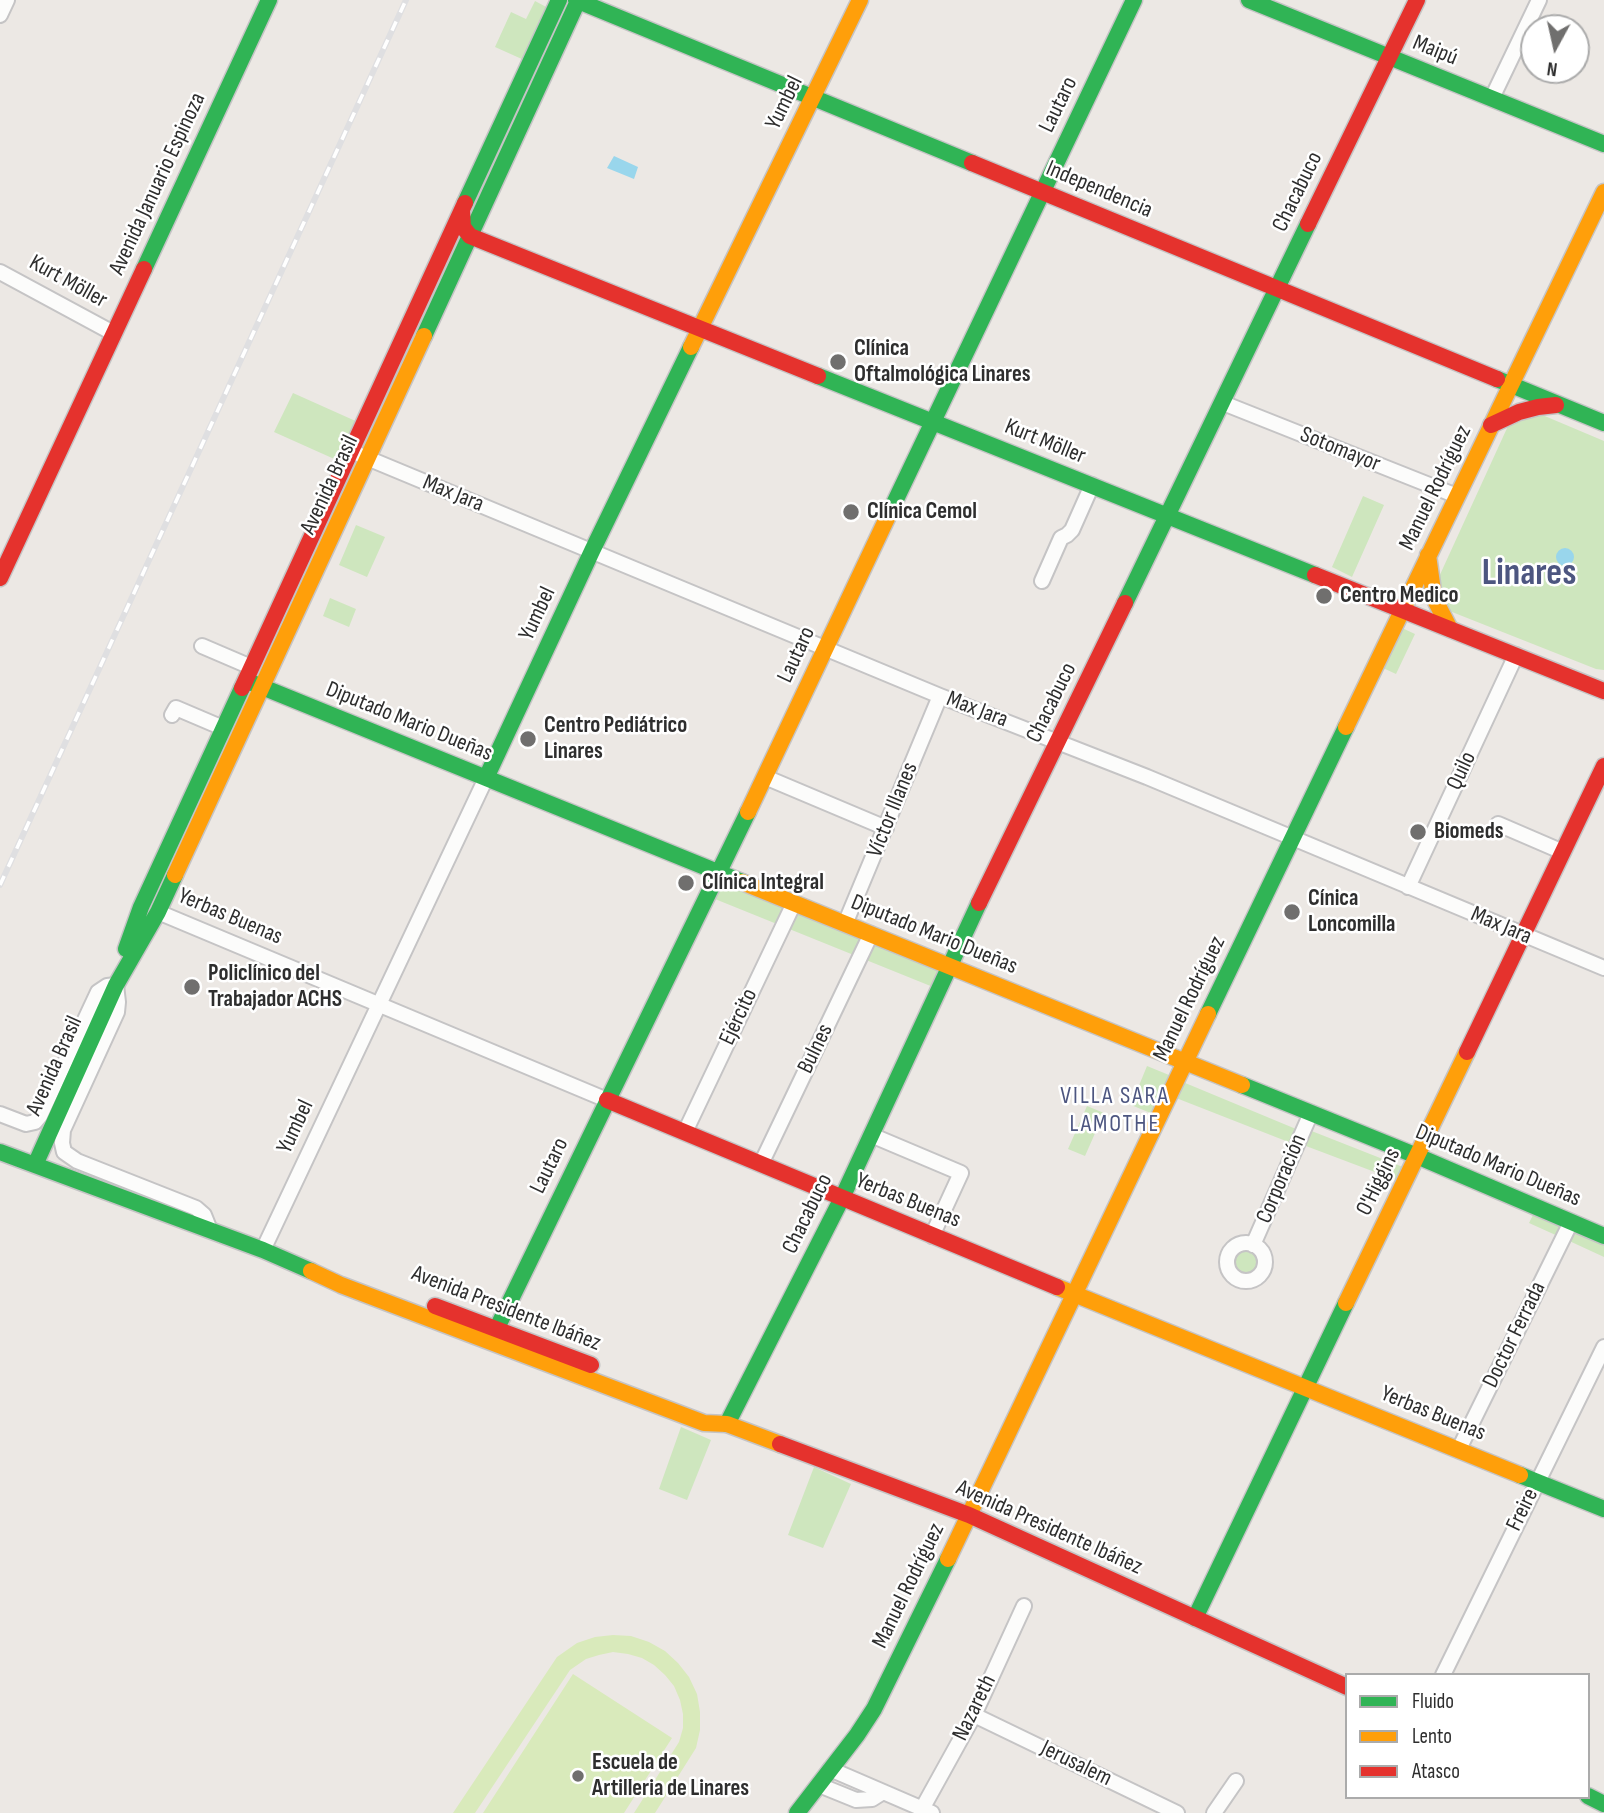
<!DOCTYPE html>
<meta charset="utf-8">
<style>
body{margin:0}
#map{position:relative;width:1604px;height:1813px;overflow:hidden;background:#ece8e4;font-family:"Sofia Sans Condensed",sans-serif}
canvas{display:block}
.legend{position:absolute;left:1345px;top:1673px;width:245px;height:126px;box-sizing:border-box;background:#fff;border:2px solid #ababab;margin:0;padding:9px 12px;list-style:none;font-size:21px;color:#2e2e2e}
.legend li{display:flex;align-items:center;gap:14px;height:35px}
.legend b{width:35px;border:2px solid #ababab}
.north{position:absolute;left:1520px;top:14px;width:70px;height:70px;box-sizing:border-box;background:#fff;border:2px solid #ababab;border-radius:50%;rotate:188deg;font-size:19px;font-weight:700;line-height:28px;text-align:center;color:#2e2e2e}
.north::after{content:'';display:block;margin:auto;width:24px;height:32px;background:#706f6e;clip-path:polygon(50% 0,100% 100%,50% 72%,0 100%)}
</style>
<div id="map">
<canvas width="1604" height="1813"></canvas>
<ul class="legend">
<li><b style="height:9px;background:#30b455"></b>Fluido</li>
<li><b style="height:9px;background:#ff9f0a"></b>Lento</li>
<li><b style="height:9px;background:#e5322d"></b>Atasco</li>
</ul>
<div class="north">N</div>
</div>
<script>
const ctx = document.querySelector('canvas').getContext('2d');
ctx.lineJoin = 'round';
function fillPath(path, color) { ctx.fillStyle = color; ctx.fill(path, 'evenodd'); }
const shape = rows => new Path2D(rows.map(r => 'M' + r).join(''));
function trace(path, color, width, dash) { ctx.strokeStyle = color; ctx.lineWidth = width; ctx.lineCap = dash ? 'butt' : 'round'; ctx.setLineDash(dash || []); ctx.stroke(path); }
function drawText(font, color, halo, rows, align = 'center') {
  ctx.font = font + ' "Sofia Sans Condensed",sans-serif'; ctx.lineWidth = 5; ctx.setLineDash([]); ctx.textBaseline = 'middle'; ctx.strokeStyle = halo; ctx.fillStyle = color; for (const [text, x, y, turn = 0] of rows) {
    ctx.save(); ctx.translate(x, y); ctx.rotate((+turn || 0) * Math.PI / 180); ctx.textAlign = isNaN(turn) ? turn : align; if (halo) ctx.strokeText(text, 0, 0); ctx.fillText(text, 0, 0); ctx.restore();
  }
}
fillPath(shape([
 [535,1,550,9,524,60,495,47,511,12,526,19],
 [293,393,360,423,341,462,274,432],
 [1540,414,1604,441,1604,670,1596,669,1447,610,1438,579,1508,426],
 [1363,496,1384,505,1352,577,1332,567],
 [356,525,385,537,367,577,339,565],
 [330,598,356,609,349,627,323,616],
 [1402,628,1415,634,1396,674,1383,668],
 [720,876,945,967,933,987,710,897],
 [1147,1066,1169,1075,1153,1114,1131,1105],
 [1178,1080,1296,1129,1291,1143,1171,1096],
 [1087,1106,1104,1113,1085,1156,1068,1149],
 [1304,1128,1403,1167,1396,1180,1298,1143],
 [1536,1209,1568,1224,1560,1237,1529,1223],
 [1572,1225,1604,1239,1604,1257,1565,1239],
 '1233 1263a13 13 0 1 1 26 0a13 13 0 1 1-26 0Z',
 [681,1427,711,1440,687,1500,659,1489],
 [814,1467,851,1484,823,1548,788,1535]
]), '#cee6be');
fillPath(shape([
 [613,1635,631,1636,649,1642,665,1651,678,1663,689,1677,697,1694,700,1712,700,1730,696,1748,655,1813,634,1813,679,1742,683,1728,683,1714,680,1700,674,1686,665,1675,654,1665,642,1658,628,1654,613,1652,599,1655,586,1659,570,1670,475,1813,453,1813,557,1657,577,1643,595,1637],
 [573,1674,672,1738,624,1813,483,1813]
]), '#d9eabb');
fillPath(shape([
 [614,156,638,167,634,179,607,168],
 '1556 557a9 9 0 1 1 18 0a9 9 0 1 1-18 0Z'
]), '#99d6ec');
const street = shape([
 [0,15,7,0],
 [1492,98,1539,0],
 [0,272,113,333],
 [1223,403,1457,496],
 [360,455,940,696,1147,777,1604,968],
 [1042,581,1061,538,1067,535,1072,530,1092,485],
 [202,646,251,667],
 [172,715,176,708,223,728],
 [765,777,886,828],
 [1498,824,1563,852],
 [1408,887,1516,655],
 [158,912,607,1100],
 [845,924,940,696],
 [0,1114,26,1124,35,1122,40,1116,98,992,107,986,116,985,118,1002,117,1012,63,1130,62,1143,64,1152,77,1161,196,1208,204,1215,210,1230],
 [685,1132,794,903],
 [871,1135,961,1173,932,1236],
 [761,1164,871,934],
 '1227 1262a19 19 0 1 1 38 0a19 19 0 1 1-38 0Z',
 [1253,1245,1311,1113],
 [263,1250,486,778],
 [1459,1449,1571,1222],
 [1443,1675,1604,1347],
 [974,1715,1177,1813],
 [830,1769,932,1813],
 [819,1785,856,1800,872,1799,883,1792],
 [922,1809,974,1715,1024,1606],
 [1214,1813,1236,1781]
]);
const fast = shape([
 [576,0,972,163],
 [1249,0,1604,144],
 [465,203,559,0],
 [144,269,269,0],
 [424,336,578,1],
 [818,376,1315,575],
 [1497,379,1604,423],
 [889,514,1134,0],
 [1125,603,1308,224],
 [250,682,742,882],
 [486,778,592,551,691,347],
 [126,949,141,907,242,688],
 [1208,1014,1346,727],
 [1242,1085,1417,1156,1604,1236],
 [0,1152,263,1250,311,1271],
 [35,1165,116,985,158,912,175,875],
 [497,1328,748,812],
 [727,1424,842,1198,979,903],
 [1520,1475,1604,1509],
 [1195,1618,1346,1303],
 [1588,1796,1604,1804],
 [797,1813,857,1735,874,1709,948,1559]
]);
const slow = shape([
 [691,347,860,0],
 [1428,555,1434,598,1450,629],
 [1346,727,1604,192],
 [748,812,889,514],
 [175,875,424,336],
 [742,882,1242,1085],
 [311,1271,341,1285,704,1423,727,1424,780,1444],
 [1057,1287,1520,1475],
 [1346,1303,1467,1052],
 [948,1559,1208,1014]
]);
const jam = shape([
 [972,163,1497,379],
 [462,211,463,227,470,236,818,376],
 [1308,224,1417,0],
 [1491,425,1519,412,1538,407,1556,405],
 [1315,575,1604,691],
 [0,578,144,269],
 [242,688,465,203],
 [979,903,1125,603],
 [1467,1052,1604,766],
 [607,1100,1057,1287],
 [435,1306,591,1365],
 [780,1444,969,1515,1347,1687]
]);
trace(street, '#c5c4c5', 18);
trace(fast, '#c5c4c5', 19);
trace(slow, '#c5c4c5', 19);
trace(jam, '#c5c4c5', 19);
trace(street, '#fcfcfb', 14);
trace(fast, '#30b455', 16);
trace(slow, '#ff9f0a', 16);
trace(jam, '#e5322d', 16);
const rail = shape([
 [0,885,406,0]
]);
trace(rail, '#dfdfe1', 6);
trace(rail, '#fff', 3.5, [10]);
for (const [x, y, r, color] of [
 [838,362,9,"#706f6e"],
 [851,512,9,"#706f6e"],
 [1324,596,9,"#706f6e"],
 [528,739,9,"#706f6e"],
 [1418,832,9,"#706f6e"],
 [686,883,9,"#706f6e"],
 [1292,912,9,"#706f6e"],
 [192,987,9,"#706f6e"],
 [578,1776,7,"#706f6e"]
]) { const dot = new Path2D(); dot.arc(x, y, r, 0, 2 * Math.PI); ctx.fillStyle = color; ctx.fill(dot); trace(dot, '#fff', 2.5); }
drawText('23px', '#2e2e2e', '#fff', [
 ["Maipú",1435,51,22],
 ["Yumbel",785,103,-64],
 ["Lautaro",1059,105,-64],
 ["Avenida Januario Espinoza",158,184,-65],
 ["Independencia",1099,190,23],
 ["Chacabuco",1298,192,-64],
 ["Kurt Möller",68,282,29],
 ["Kurt Möller",1045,442,22],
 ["Sotomayor",1340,450,22],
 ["Avenida Brasil",330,485,-65],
 ["Manuel Rodríguez",1436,488,-64],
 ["Max Jara",453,494,22],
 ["Yumbel",538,614,-65],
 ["Lautaro",797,655,-65],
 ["Chacabuco",1052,703,-64],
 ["Max Jara",977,710,21],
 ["Diputado Mario Dueñas",409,722,22],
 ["Quilo",1462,771,-65],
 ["Víctor Illanes",893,810,-68],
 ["Yerbas Buenas",230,917,23],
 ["Max Jara",1501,926,23],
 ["Diputado Mario Dueñas",934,935,22],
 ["Manuel Rodríguez",1190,999,-64],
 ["Ejército",739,1017,-65],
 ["Bulnes",816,1049,-64],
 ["Avenida Brasil",55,1066,-66],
 ["Yumbel",296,1127,-65],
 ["Lautaro",550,1166,-64],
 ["Diputado Mario Dueñas",1498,1166,23],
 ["Corporación",1282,1179,-67],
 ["O'Higgins",1379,1182,-64],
 ["Yerbas Buenas",908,1201,22],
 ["Chacabuco",808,1214,-64],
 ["Avenida Presidente Ibáñez",506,1309,21],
 ["Doctor Ferrada",1515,1335,-64],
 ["Yerbas Buenas",1433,1414,22],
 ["Freire",1523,1510,-64],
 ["Avenida Presidente Ibáñez",1049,1528,24],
 ["Manuel Rodríguez",909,1586,-64],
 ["Nazareth",975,1708,-64],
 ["Jerusalem",1076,1764,26]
]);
drawText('bold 23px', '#2e2e2e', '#fff', [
 ["Clínica",854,349],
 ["Oftalmológica Linares",854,375],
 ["Clínica Cemol",867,512],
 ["Centro Medico",1340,596],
 ["Centro Pediátrico",544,726],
 ["Linares",544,752],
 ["Biomeds",1434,832],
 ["Clínica Integral",702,883],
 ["Cínica",1308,899],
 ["Loncomilla",1308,925],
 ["Policlínico del",208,974],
 ["Trabajador ACHS",208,1000],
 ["Escuela de",592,1763],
 ["Artilleria de Linares",592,1789]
], 'left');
ctx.letterSpacing = '2px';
drawText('24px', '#4d5680', '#fff', [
 ["VILLA SARA",1115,1097],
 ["LAMOTHE",1115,1125]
]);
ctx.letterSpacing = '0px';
drawText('bold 37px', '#4d5680', '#fff', [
 ["Linares",1529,575]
]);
</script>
